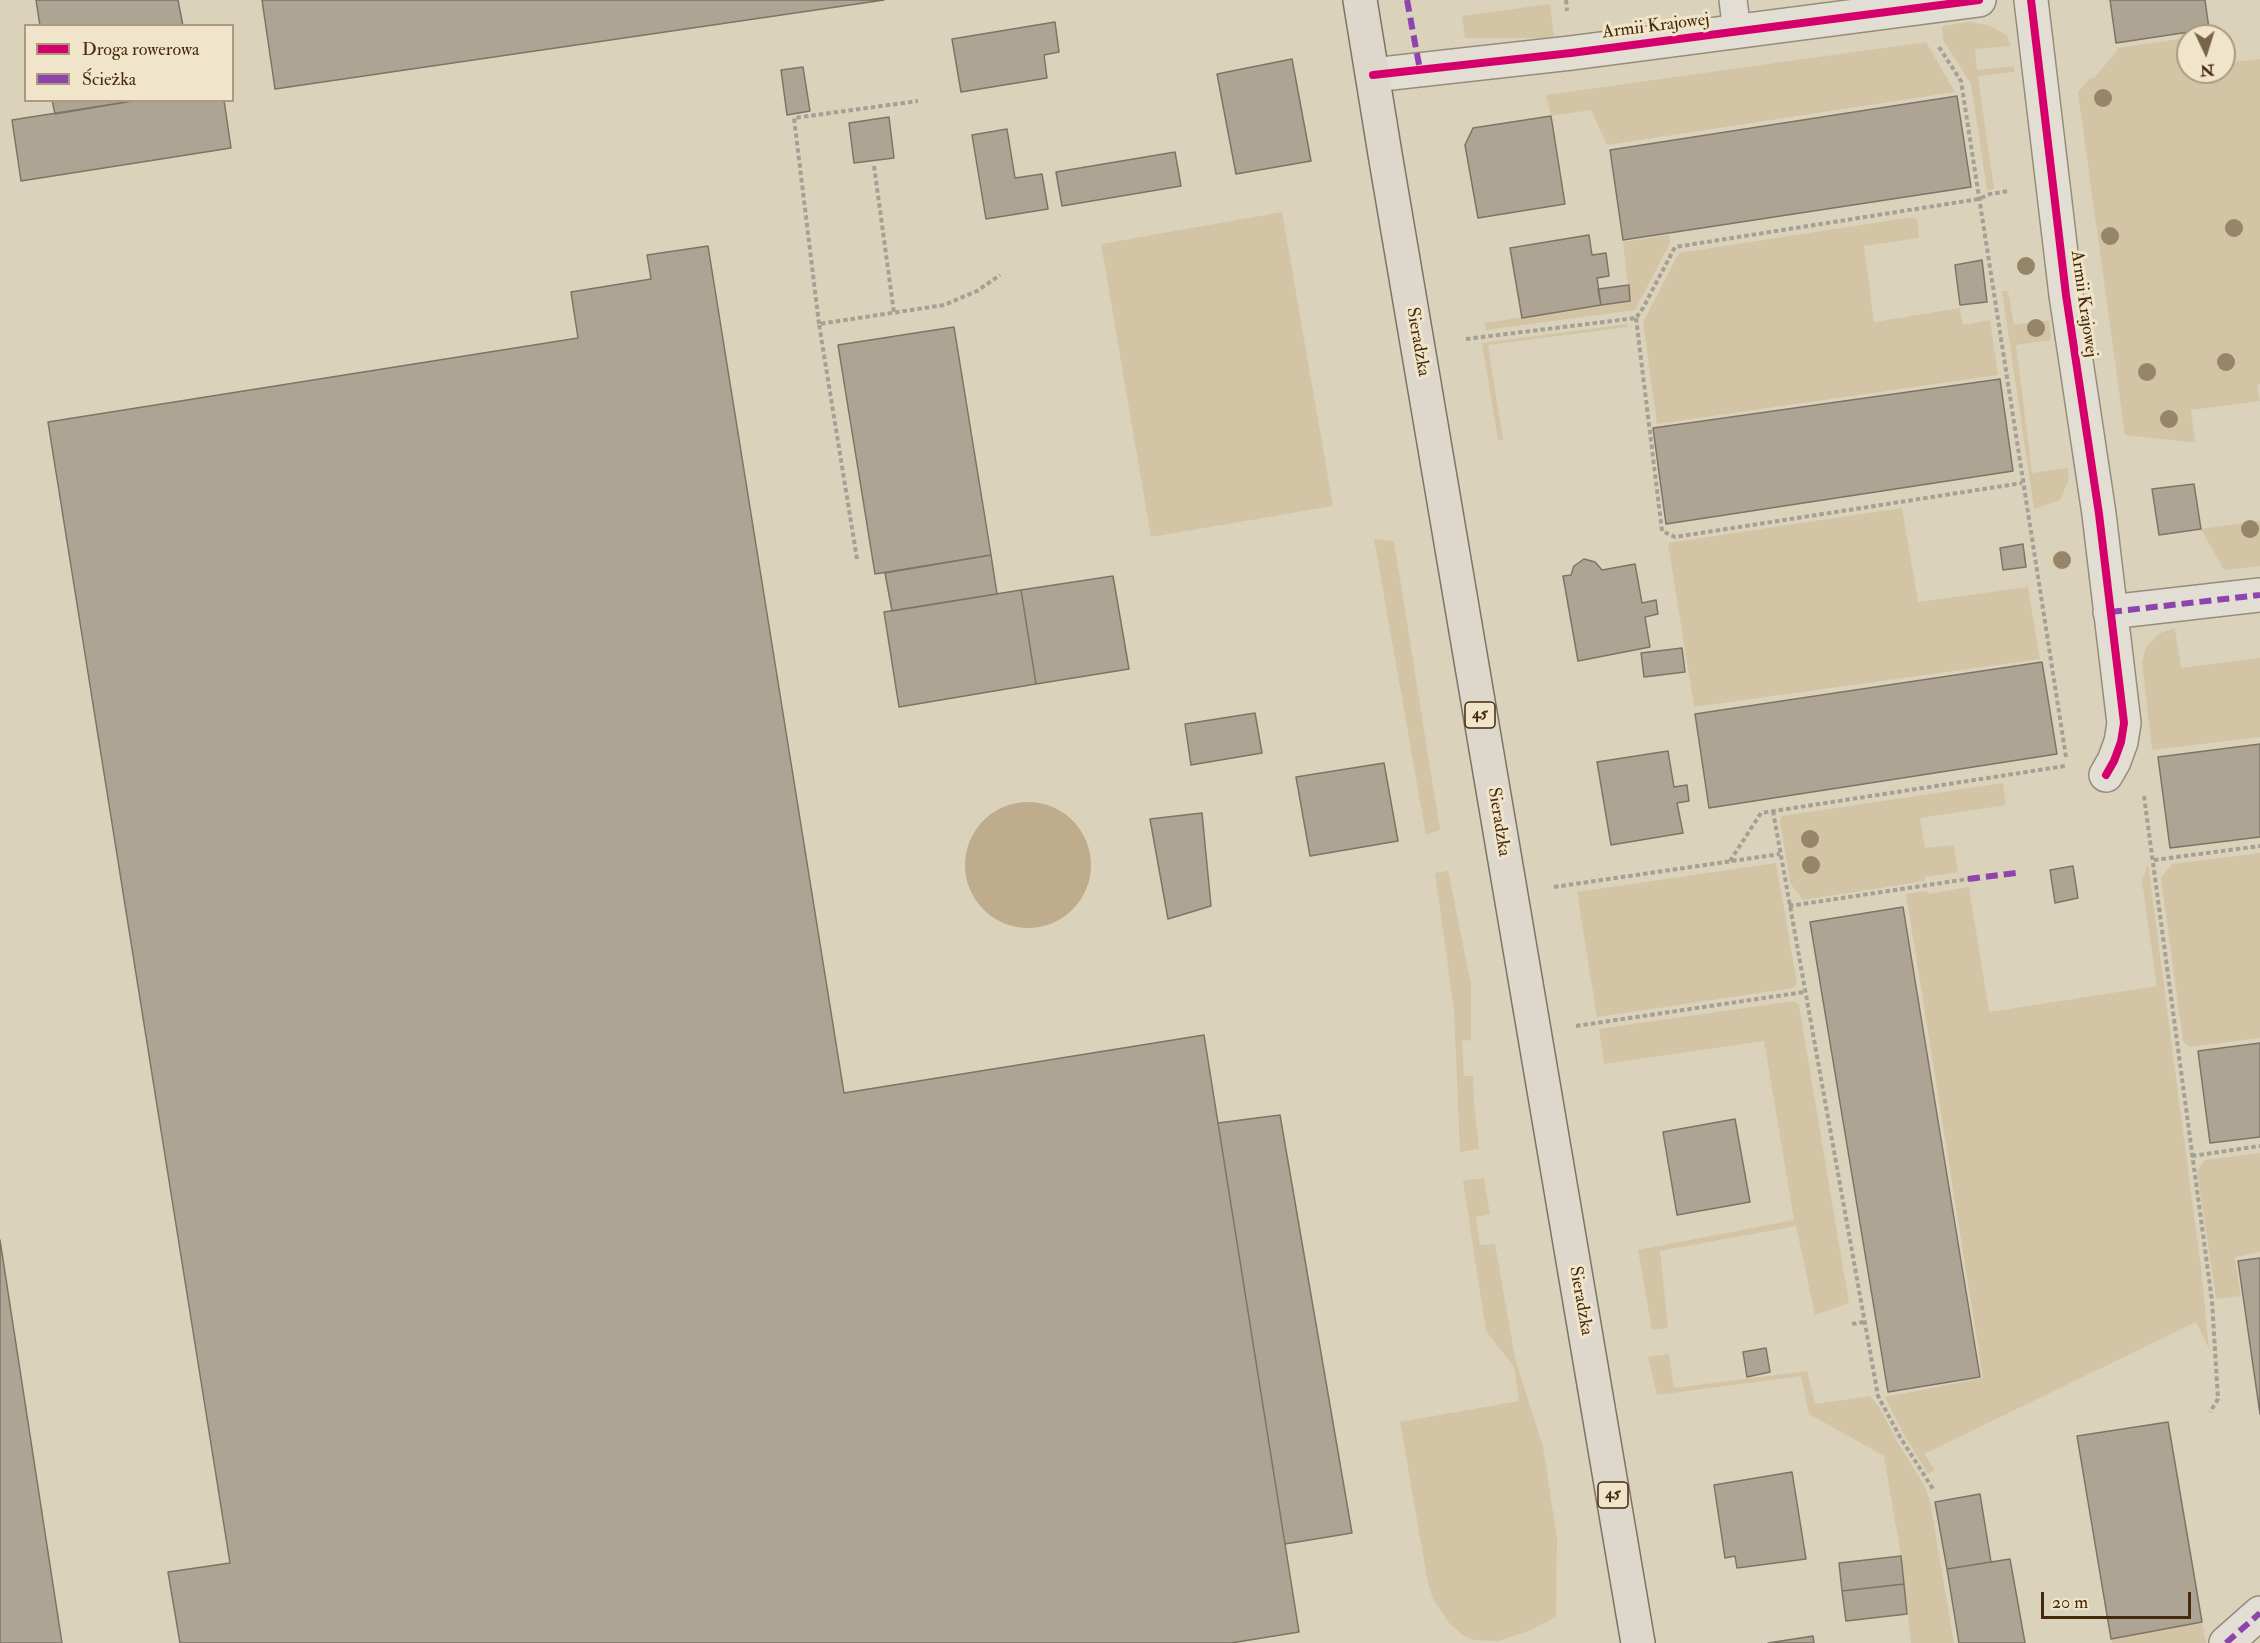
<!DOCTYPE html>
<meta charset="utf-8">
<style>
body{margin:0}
#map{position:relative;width:2260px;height:1643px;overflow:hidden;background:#dbd2bc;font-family:"IM FELL Double Pica",serif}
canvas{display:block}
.legend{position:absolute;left:24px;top:24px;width:210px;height:78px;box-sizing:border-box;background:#f0e5cb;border:2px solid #ac9a7e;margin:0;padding:8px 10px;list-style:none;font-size:18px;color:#45290a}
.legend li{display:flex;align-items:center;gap:12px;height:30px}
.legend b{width:30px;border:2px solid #ac9a7e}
.north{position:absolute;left:2176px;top:24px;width:60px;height:60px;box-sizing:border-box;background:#f0e5cb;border:2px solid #ac9a7e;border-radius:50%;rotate:176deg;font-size:16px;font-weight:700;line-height:24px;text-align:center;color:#45290a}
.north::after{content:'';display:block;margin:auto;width:21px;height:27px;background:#7a6448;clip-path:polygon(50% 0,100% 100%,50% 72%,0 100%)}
.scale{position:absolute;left:2041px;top:1592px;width:150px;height:27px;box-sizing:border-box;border:3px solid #45290a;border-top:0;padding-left:8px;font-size:18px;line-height:21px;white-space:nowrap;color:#45290a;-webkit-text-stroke:4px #f0e5cb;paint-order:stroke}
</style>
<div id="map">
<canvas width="2260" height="1643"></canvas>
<ul class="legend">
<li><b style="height:8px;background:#d6006c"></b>Droga rowerowa</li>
<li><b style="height:8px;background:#8e44ad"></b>Ścieżka</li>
</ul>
<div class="north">N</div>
<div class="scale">20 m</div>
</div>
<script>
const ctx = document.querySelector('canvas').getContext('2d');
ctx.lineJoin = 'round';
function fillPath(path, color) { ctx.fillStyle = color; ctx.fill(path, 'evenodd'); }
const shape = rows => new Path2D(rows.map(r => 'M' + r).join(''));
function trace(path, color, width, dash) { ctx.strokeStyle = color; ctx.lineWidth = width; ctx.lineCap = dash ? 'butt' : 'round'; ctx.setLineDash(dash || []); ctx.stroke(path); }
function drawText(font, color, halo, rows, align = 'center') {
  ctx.font = font + ' "IM FELL Double Pica",serif'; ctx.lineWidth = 6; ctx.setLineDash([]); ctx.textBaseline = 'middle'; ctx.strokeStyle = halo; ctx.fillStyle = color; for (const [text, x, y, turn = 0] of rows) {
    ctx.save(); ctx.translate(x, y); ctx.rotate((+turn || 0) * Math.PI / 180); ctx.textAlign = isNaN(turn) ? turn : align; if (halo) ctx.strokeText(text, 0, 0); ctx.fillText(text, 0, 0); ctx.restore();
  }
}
fillPath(shape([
 [1550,4,1554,38,1465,38,1462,16],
 [1969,22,1988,25,1998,30,2007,36,2011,46,1975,49,1977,70,2014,66,2014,72,1978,76,1994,189,1987,190,1971,84,1943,40,1942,26],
 [2188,38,2188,72,2224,72,2224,63,2260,59,2260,384,2257,385,2260,401,2191,410,2195,441,2189,442,2125,435,2078,92,2089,79,2094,78,2117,51,2117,48],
 [1926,42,1955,92,1607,145,1591,110,1551,116,1546,95],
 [1282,212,1333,506,1151,537,1101,244],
 [1913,217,1917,220,1919,238,1864,246,1874,322,1960,308,1963,325,1990,320,1998,375,1657,424,1643,322,1679,253],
 [1669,235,1670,243,1635,310,1486,330,1485,323,1630,301,1623,242],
 [2002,291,2008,291,2014,325,2049,320,2051,340,2016,345,2032,473,2068,468,2069,479,2060,500,2034,509],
 [1627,324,1628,327,1488,345,1503,440,1498,440,1482,343],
 [1902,508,1918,602,2028,587,2040,659,1694,707,1668,543],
 [2260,521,2260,566,2224,570,2201,529],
 [1374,539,1394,541,1440,830,1426,835],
 [2175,628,2181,668,2260,658,2260,737,2152,750,2142,662,2146,647,2158,634],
 [2003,783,2006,805,1920,818,1925,848,1954,845,1958,872,1925,877,1925,881,1803,900,1790,883,1780,821,1782,816],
 [2260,853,2260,1038,2190,1047,2183,1041,2161,878,2172,864],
 [1776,863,1797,983,1793,988,1597,1017,1577,892],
 [2148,864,2201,1268,2209,1349,2196,1322,1924,1454,1935,1470,1928,1474,1904,1435,1885,1397,1983,1378,1906,894,1927,891,1928,894,1969,887,1989,1012,2157,986,2142,881],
 [1448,871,1471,984,1471,1040,1462,1041,1464,1076,1473,1076,1474,1105,1479,1149,1460,1152,1454,1009,1435,873],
 [1794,1001,1799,1005,1849,1303,1815,1315,1796,1226,1660,1251,1668,1328,1652,1330,1638,1250,1794,1220,1764,1041,1604,1064,1599,1029],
 [2260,1153,2260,1252,2235,1257,2241,1296,2216,1299,2197,1171,2205,1160],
 [1484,1178,1490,1214,1476,1217,1480,1245,1495,1244,1515,1358,1543,1447,1557,1538,1556,1617,1531,1630,1498,1641,1474,1640,1464,1636,1449,1623,1433,1599,1428,1583,1400,1422,1519,1401,1514,1367,1486,1331,1463,1181],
 [1669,1354,1674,1388,1807,1371,1815,1404,1870,1396,1880,1408,1897,1441,1924,1485,1930,1501,1954,1643,1911,1643,1901,1556,1884,1456,1809,1414,1801,1376,1657,1395,1648,1357],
 [2202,1622,2206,1643,2112,1643,2111,1639]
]), '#d3c4a5');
fillPath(shape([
 '965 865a63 63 0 1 1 126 0a63 63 0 1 1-126 0Z'
]), '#beac8c');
const building = shape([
 [36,0,178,0,183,26,40,26,36,0],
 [262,0,884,0,275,89,262,0],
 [2110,0,2205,0,2209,29,2116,43,2110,0],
 [1055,22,1059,52,1044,55,1047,78,961,92,952,39,1055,22],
 [1292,59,1311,161,1236,174,1217,74,1292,59],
 [803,67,810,111,787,115,781,70,803,67],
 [1957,96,1971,187,1623,240,1610,150,1957,96],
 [52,100,139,100,55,114,52,100],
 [139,100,224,100,231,148,21,181,12,120,139,100],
 [1551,116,1565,204,1478,218,1465,145,1473,128,1551,116],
 [889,117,894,158,854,163,849,123,889,117],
 [1007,129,1015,178,1042,174,1048,209,986,219,972,135,1007,129],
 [1175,152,1181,186,1062,206,1056,172,1175,152],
 [1589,235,1592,255,1606,253,1609,276,1597,278,1601,305,1522,318,1510,248,1589,235],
 [708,246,844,1093,1204,1035,1299,1632,1231,1643,180,1643,168,1572,230,1563,48,422,578,338,571,292,651,279,647,255,708,246],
 [1982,260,1987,302,1960,305,1955,265,1982,260],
 [1629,285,1630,301,1601,305,1598,289,1629,285],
 [954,327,991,555,875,574,838,345,954,327],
 [2000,379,2013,471,1666,524,1653,428,2000,379],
 [2194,484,2201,529,2159,535,2152,489,2194,484],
 [2023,544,2026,567,2003,570,2000,548,2023,544],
 [991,555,997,594,892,611,885,573,991,555],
 [1584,559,1595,562,1602,570,1635,564,1642,603,1656,600,1658,614,1645,617,1650,647,1578,661,1563,576,1571,575,1574,566,1584,559],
 [1113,576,1129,669,1036,684,1021,590,1113,576],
 [1021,590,1036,684,899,707,884,612,1021,590],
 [1682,648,1685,672,1644,677,1641,653,1682,648],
 [2042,662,2057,754,1709,808,1695,714,2042,662],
 [1255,713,1262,753,1191,765,1185,724,1255,713],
 [2260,744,2260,837,2170,848,2158,757,2260,744],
 [1668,751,1674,787,1687,785,1689,801,1677,803,1683,833,1611,845,1597,762,1668,751],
 [1384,763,1398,841,1310,856,1296,777,1384,763],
 [1202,813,1211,906,1168,919,1150,819,1202,813],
 [2073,866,2078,898,2055,903,2050,870,2073,866],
 [1903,907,1980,1377,1888,1392,1810,922,1903,907],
 [2260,1043,2260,1137,2210,1143,2198,1051,2260,1043],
 [1280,1115,1352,1533,1285,1544,1218,1123,1280,1115],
 [1735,1119,1750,1202,1677,1215,1663,1132,1735,1119],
 [0,1240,62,1643,0,1643,0,1240],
 [2260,1258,2260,1414,2238,1261,2260,1258],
 [1766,1348,1770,1372,1747,1377,1743,1352,1766,1348],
 [2168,1422,2202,1622,2111,1639,2077,1436,2168,1422],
 [1792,1472,1806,1559,1737,1568,1735,1556,1725,1558,1714,1485,1792,1472],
 [1980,1494,1991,1562,1947,1569,1935,1502,1980,1494],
 [1901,1556,1904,1584,1842,1591,1839,1563,1901,1556],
 [2010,1559,2025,1643,1959,1643,1947,1569,2010,1559],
 [1904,1584,1907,1614,1846,1621,1842,1591,1904,1584],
 [1813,1636,1814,1643,1768,1643,1813,1636]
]);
fillPath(building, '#ada494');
trace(building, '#7e7465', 1.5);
const service = shape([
 [1733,0,1737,31]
]);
const minor = shape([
 [2031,0,2066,295,2099,514,2124,723,2121,742,2114,761,2106,775],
 [1373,75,1571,53,1979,0],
 [2110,612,2260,595],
 [2226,1643,2260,1613]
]);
const primary = shape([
 [1360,0,1385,154,1638,1643]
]);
trace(service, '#958c7b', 30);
trace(minor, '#958c7b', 36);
trace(primary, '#7e7465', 36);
trace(shape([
 [1566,0,1567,11],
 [1939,47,1961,81,2066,757],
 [874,166,894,313],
 [1636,318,1662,531,1675,537,2022,483],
 [819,324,794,118,918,101],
 [1466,339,1636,318,1643,308,1675,247,1979,199,1990,194,2009,191],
 [857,559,819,324,944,305,977,291,1000,275],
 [2144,796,2212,1301,2218,1399,2210,1412],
 [1773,811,1878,1396,1900,1437,1933,1489],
 [2154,860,2260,846],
 [1730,861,1761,813,2065,766],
 [1554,887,1780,854],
 [1789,906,1968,879],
 [1576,1026,1804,992],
 [2192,1156,2260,1146],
 [1852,1324,1863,1322]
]), '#a6a094', 4, [4.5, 3]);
trace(service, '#e3ded3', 27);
trace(minor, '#e3ded3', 33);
trace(primary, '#ded8cc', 33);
trace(shape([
 [1407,0,1420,70],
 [2110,612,2260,595],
 [1968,879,2016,873],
 [2226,1643,2260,1613]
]), '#8e44ad', 6, [12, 6]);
trace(shape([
 [2031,0,2066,295,2099,514,2124,723,2121,742,2114,761,2106,775],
 [1373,75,1571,53,1979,0]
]), '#d6006c', 8);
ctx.fillStyle = '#978569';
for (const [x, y] of [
 [2103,98],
 [2234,228],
 [2110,236],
 [2026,266],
 [2036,328],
 [2226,362],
 [2147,372],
 [2169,419],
 [2250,529],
 [2062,560],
 [1810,839],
 [1811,865]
]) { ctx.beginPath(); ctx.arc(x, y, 9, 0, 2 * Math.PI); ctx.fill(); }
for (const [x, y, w] of [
 [1480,715,30],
 [1613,1495,30]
]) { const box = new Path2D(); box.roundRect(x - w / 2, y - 13, w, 26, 4.5); ctx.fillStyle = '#f0e5cb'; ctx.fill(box); trace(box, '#45290a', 1.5); }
drawText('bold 16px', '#45290a', null, [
 ["45",1480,715],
 ["45",1613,1495]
]);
drawText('18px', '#45290a', '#f0e5cb', [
 ["Armii Krajowej",1656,27,-7],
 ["Armii Krajowej",2083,304,82],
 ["Sieradzka",1417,342,80],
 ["Sieradzka",1498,822,81],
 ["Sieradzka",1580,1301,80]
]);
</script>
